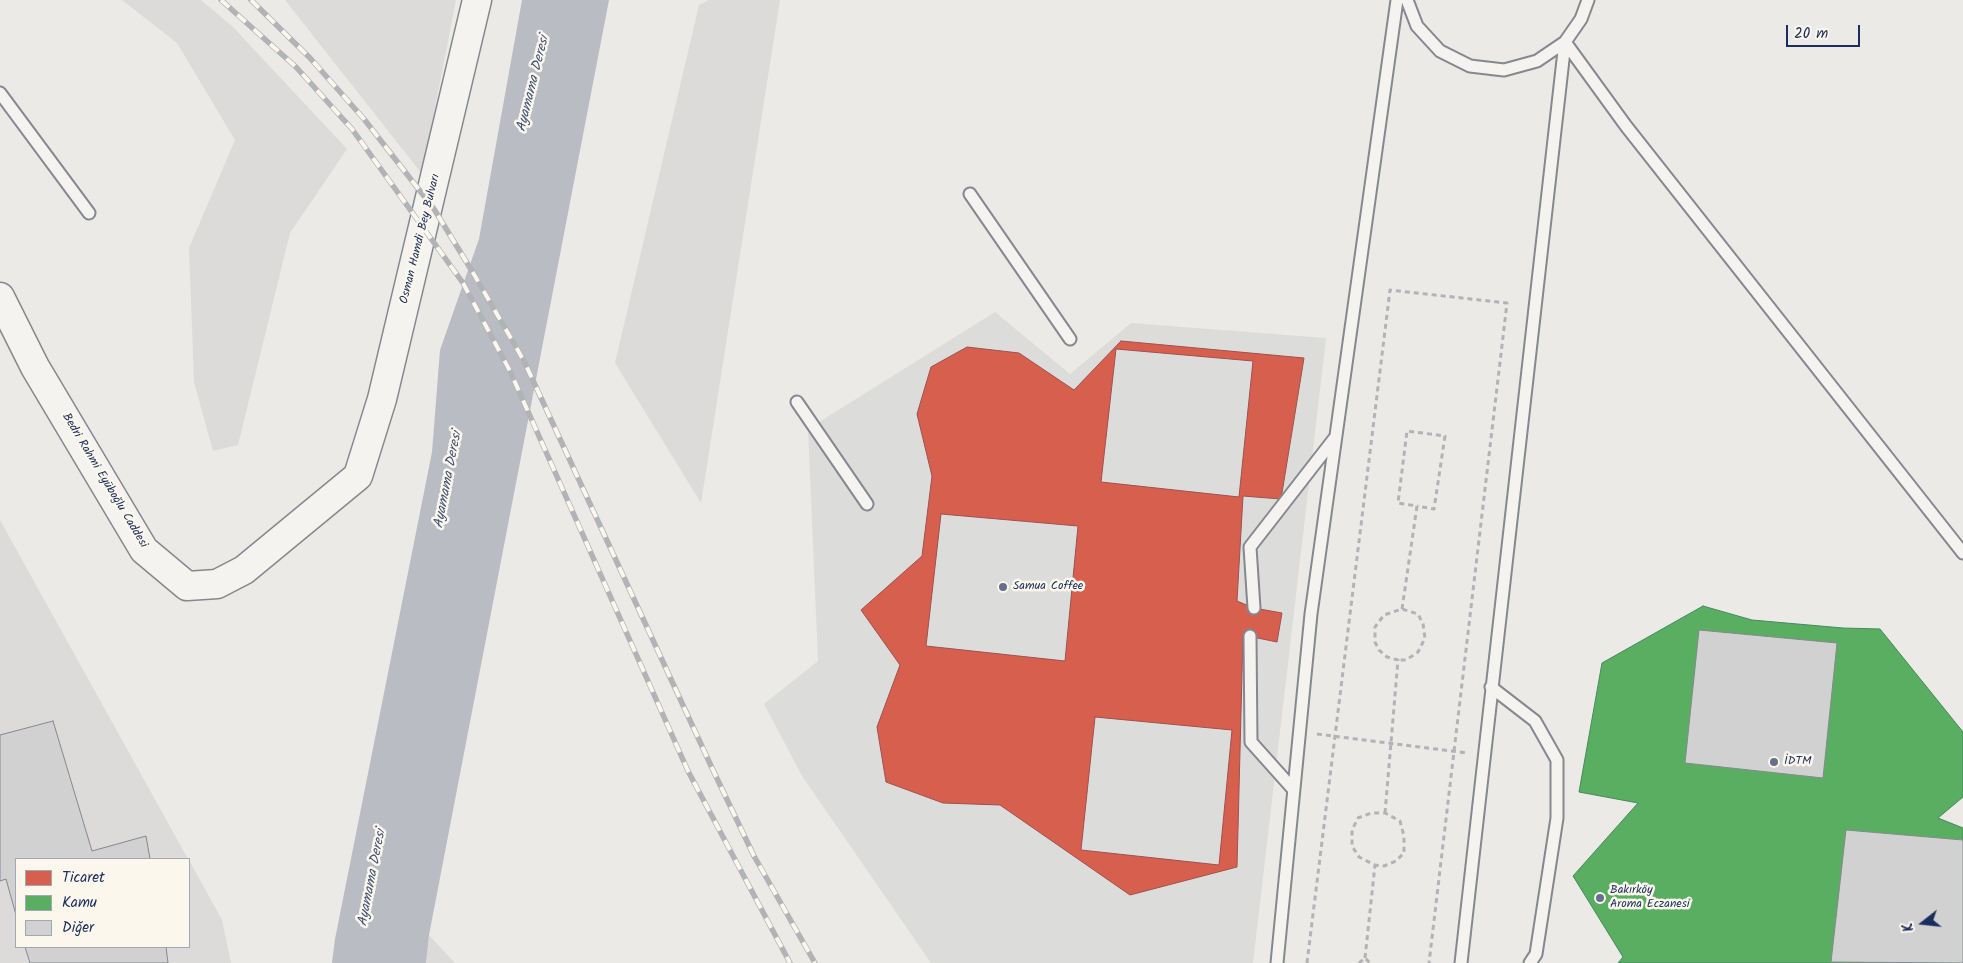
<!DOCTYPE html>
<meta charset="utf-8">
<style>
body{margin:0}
#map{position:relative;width:1963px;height:963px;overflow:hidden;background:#eceae6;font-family:Kalam,sans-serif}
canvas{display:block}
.legend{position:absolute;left:15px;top:858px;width:175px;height:90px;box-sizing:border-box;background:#fbf7ec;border:1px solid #a1a7b3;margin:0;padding:6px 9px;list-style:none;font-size:15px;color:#1b2f5e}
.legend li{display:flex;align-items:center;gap:10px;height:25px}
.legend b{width:25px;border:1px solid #a1a7b3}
.north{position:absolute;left:1898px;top:898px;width:50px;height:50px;-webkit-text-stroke:4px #fbf7ec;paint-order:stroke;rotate:254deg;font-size:14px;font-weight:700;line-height:20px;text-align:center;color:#1b2f5e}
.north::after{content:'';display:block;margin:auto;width:18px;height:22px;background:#1b2f5e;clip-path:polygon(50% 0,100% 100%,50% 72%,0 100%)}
.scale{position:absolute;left:1786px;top:25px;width:74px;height:22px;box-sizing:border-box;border:2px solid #1b2f5e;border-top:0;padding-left:6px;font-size:15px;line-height:18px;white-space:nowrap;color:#1b2f5e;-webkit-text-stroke:4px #fbf7ec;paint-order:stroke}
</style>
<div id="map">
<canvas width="1963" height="963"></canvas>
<ul class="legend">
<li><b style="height:14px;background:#d6604d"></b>Ticaret</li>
<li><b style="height:14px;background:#5aae61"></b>Kamu</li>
<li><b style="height:14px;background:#d2d1d1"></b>Diğer</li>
</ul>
<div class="north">K</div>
<div class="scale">20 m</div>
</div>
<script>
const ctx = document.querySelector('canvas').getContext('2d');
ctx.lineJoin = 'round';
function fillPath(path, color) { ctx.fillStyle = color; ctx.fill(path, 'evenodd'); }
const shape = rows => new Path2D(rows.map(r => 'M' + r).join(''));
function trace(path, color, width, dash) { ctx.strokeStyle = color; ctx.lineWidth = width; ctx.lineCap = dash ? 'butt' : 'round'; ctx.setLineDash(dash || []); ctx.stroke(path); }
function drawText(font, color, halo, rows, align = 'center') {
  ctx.font = font + ' Kalam,sans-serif'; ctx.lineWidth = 5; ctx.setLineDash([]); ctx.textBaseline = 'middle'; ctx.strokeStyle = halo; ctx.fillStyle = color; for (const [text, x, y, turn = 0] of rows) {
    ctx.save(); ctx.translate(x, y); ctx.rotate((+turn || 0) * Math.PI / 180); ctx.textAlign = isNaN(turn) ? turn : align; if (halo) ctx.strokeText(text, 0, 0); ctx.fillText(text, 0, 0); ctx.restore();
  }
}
fillPath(shape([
 [995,312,1070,374,1131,323,1326,338,1253,963,931,963,802,776,764,704,818,661,808,429]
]), '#dcdcda');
fillPath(shape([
 [122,0,201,0,233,27,347,149,290,233,238,445,213,451,194,382,189,248,235,140,177,43],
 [285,0,456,0,422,174],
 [709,0,780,0,701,503,615,363,699,5],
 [0,520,188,859,16,859,16,947,189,947,189,860,222,920,231,963,0,963],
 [429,935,455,963,426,963]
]), '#dcdbd9');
fillPath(shape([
 [522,0,609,0,429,935,426,963,332,963,335,939,432,452,440,350,479,239]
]), '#b9bcc3');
const shops = shape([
 [1121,341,1304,358,1281,499,1243,496,1237,601,1254,608,1282,613,1277,642,1243,635,1237,867,1130,895,1000,805,943,803,886,782,877,727,900,665,861,610,922,556,932,476,917,414,931,367,967,347,1019,353,1074,390,1121,341],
 [1116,349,1253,361,1239,497,1101,482,1116,349],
 [941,514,1078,526,1065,661,926,646,941,514],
 [1095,717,1232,730,1219,865,1081,850,1095,717]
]);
fillPath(shops, '#d6604d');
trace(shops, '#9e5152', 1);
const public = shape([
 [1703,606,1752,620,1843,628,1880,629,1963,732,1963,797,1938,818,1963,828,1963,963,1618,963,1623,957,1573,876,1638,803,1579,792,1602,663,1703,606]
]);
fillPath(public, '#5aae61');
trace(public, '#478860', 1);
const building = shape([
 [1699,630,1837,643,1823,778,1685,763,1699,630],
 [53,721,92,851,146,836,150,859,16,859,16,915,6,879,0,881,0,735,53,721],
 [1846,830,1963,840,1963,963,1831,962,1846,830],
 [25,947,166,947,168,963,30,963,25,947]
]);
fillPath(building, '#d2d1d1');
trace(building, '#85888f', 1);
const service = shape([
 [1407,0,1417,26,1440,51,1470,66,1504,70,1537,61,1565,42,1581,19,1588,0],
 [1565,42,1626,126,1963,553],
 [0,93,89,213],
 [970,194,1070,339],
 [797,402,867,504],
 [1254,608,1250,547,1334,439],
 [1250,636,1251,742,1293,789],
 [1491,687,1535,721,1557,760,1557,818,1536,954,1530,963],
 [1277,963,1311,614,1397,0],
 [1461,963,1565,42]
]);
const tertiary = shape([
 [0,297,35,367,144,550,187,586,217,584,244,570,358,476,382,399,477,0]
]);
trace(service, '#85888f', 15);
trace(tertiary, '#85888f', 31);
trace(shape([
 [1402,609,1417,506,1398,503,1407,431,1445,436,1434,509,1417,506],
 [1317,734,1467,753],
 [1385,813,1398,660,1387,657,1379,650,1375,642,1375,627,1384,615,1402,609,1418,614,1423,624,1425,638,1418,652,1406,660,1398,660],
 [1365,958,1375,865,1359,857,1352,846,1352,830,1358,818,1371,813,1385,813,1400,821,1404,836,1404,853,1396,861,1384,866,1375,865],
 [1307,963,1390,290,1507,303,1429,963],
 [1359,963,1365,958,1370,963]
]), '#b1b3b6', 3, [5, 4]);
trace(service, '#f4f3ef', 11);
trace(tertiary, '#f4f3ef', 28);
const rail = shape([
 [221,0,296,67,352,129,463,283,510,371,688,771,790,963],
 [251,0,310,58,364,119,434,209,475,276,524,361,712,768,754,856,815,963]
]);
trace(rail, '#b1b3b6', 5.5);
trace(rail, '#fbf7ec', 4, [11]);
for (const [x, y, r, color] of [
 [1003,587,5,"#64708e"],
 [1774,762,5,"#64708e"],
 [1600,898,5,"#64708e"]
]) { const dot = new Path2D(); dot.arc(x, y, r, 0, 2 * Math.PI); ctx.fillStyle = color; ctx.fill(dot); trace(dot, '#fbf7ec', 2); }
drawText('12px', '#1b2f5e', '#fbf7ec', [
 ["Osman Hamdi Bey Bulvarı",421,239,-76],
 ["Bedri Rahmi Eyüboğlu Caddesi",104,481,59]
]);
drawText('12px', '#1b2f5e', '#fbf7ec', [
 ["Samua Coffee",1013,587],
 ["İDTM",1784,762],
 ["Bakırköy",1610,891],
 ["Aroma Eczanesi",1610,905]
], 'left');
drawText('italic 14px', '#445378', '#fbf7ec', [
 ["Ayamama Deresi",534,84,-76],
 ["Ayamama Deresi",449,480,-79],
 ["Ayamama Deresi",373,878,-79]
]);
</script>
